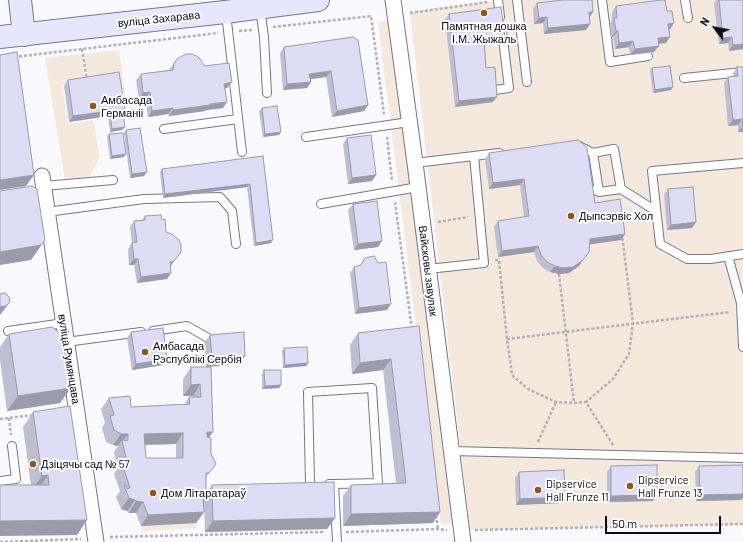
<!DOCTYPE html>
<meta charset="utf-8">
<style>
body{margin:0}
#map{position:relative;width:743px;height:542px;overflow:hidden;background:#f9f9fe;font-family:Barlow,sans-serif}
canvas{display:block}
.north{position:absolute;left:695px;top:8px;width:40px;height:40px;-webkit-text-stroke:3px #fff;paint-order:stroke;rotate:302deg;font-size:11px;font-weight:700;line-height:16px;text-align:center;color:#0c0b13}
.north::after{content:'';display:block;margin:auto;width:14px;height:18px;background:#0c0b13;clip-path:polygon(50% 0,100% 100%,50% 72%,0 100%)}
.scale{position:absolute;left:605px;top:516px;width:116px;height:18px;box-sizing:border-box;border:2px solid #0c0b13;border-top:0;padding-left:5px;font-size:12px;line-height:14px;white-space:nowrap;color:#0c0b13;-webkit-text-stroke:3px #fff;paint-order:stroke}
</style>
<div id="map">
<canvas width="743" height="542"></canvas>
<div class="north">N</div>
<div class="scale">50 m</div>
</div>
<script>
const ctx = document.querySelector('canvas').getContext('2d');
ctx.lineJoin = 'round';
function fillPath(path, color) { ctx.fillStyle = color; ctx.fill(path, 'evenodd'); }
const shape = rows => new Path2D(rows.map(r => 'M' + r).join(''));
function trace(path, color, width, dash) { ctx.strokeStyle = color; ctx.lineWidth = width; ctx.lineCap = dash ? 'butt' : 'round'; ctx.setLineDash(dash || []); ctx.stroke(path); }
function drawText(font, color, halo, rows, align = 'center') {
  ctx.font = font + ' Barlow,sans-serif'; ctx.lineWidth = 4; ctx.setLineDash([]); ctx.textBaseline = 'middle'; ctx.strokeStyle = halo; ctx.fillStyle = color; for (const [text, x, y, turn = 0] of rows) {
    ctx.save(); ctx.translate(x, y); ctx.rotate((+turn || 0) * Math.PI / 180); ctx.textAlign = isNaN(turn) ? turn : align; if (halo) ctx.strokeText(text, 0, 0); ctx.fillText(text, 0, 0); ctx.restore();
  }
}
fillPath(shape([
 [503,0,743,0,743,524,470,530,410,12],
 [394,19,457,523,441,525,378,22],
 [119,50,125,96,119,96,89,81,84,54],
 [81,54,86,81,62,85,68,124,93,120,100,157,89,177,65,180,45,58],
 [196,523,196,528,142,531,141,526]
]), '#f5e8dd');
const lane = shape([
 [498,0,500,17],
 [517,0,527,82],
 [602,0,610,62,648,56],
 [685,0,688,18],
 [260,8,264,37,267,93],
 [226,13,242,152],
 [684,78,743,72],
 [495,90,509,88,502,31],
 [164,129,238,119],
 [306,137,409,122],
 [579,146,593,153],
 [415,163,499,153],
 [743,163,652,171,660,244,687,259,711,259,743,254],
 [44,186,113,180],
 [595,190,599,192,621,189,656,211],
 [599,192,593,153,614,149,621,189],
 [321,204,418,187],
 [47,212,144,199,220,197,232,211,236,244],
 [728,256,741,303,743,347],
 [428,269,484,263,474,156],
 [8,331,64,323],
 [153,331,187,326,210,339],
 [66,342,141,332],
 [451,451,743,458],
 [0,481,16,479,12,446],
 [310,484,308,392,372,388,378,483,334,484],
 [329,484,334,484,337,542]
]);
const street = shape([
 [393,0,415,163,463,542],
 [42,176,96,542]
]);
const secondary = shape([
 [20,0,24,35],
 [0,37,225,12,318,0]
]);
trace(lane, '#78768b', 10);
trace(street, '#78768b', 17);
trace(secondary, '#78768b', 24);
trace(shape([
 [410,13,488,2],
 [273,27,371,16,384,114],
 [239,31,252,30],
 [82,49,87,80],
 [14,57,218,33],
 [387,137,392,181],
 [395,202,412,330],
 [438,222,468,217],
 [495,260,499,260,507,339,512,375,528,389,556,402,574,403,586,402],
 [559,274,574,403],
 [507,339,730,312],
 [9,418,11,435],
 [0,419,33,415],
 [538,442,556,402],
 [613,445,586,402,613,379,629,354,633,323,622,235],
 [436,515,438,529],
 [475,530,743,524],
 [346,532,438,529,447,530],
 [110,537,325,532],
 [0,542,81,539]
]), '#b2b1b7', 2.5, [3, 2]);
trace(lane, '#fff', 8);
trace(street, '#fff', 15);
trace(secondary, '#e8e6fc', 22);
fillPath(shape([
 [716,0,743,0,743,49,729,51,728,43,719,44,714,3],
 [537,3,593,12,589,17,590,24,586,30,544,34,543,23,534,24,533,9],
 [616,6,667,11,674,23,670,29,669,30,666,43,658,44,654,52,630,55,629,47,615,49,613,37,611,37,610,24,612,20,612,12],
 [449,14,501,43,485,45,486,68,493,102,455,107,445,20],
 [353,37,368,105,364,111,332,117,326,77,310,79,311,82,307,88,283,90,280,53,284,47],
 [177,59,204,66,232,82,227,88,225,89,223,108,206,110,205,111,169,116,168,114,148,117,145,98,139,99,136,80,141,74,169,70],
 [737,67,743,67,743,132,738,132,738,125,728,126,724,83,728,77,733,77,733,73],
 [652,68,671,90,653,93,650,71],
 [68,80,123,111,122,130,110,132,108,116,69,122,64,86],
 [262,108,279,135,263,137,259,111],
 [126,130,147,172,144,176,130,178,124,133],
 [109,134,124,157,110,159,107,137],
 [347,138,376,175,372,181,348,184,343,144],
 [489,153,595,203,625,234,621,240,590,244,579,266,569,273,559,274,550,272,543,268,537,261,534,252,498,257,494,227,498,221,524,217,520,185,489,189,485,159],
 [263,156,271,243,254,246,247,187,163,198,160,172,162,169],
 [668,189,692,228,667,230,664,195],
 [353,204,382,241,378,247,354,250,348,210],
 [145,216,162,220,174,261,170,267,171,273,167,279,137,283,134,265,129,265,128,249,132,243,130,227,134,221,142,220],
 [365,258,387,310,355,314,350,273,354,267,360,266],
 [419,326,433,523,343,526,343,496,351,485,396,483,383,370,352,374,350,345,358,333],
 [131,332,167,359,163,365,132,370,127,338],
 [9,334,71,388,60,403,7,411,0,360,0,347],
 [210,335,239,364,206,367,204,343],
 [284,348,308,363,306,366,283,368,282,351],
 [191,367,211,367,213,432,209,437,211,454,216,464,206,477,206,493,212,485,335,518,327,529,205,532,204,503,203,505,204,512,196,523,141,526,136,513,129,513,127,511,121,509,116,497,120,491,114,474,118,468,114,452,118,446,113,445,106,442,102,428,105,423,101,409,109,398,131,407,185,404,189,397,193,397,193,396,183,396,183,379],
 [176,444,176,458,146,458,145,445],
 [264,370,281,385,279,388,262,389,262,374],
 [33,412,77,535,31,485,23,427],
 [743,465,743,498,741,500,696,501,695,472,699,466],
 [611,466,657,495,653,501,607,502,607,472],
 [519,472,565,497,561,503,516,505,515,478]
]), '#c0bed3');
fillPath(shape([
 [589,12,593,12,589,18],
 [547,17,543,23,534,24,539,18],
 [674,23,670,29,664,30,668,24],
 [590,24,586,30,544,34,548,28],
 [616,31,618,31,613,37,611,37],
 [505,37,501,43,480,45,484,40],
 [670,37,666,43,653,44,658,38],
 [732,37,728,43,719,44,723,38],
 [633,41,629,47,615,49,619,43],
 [743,44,743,49,729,51,733,45],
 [659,46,654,52,630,55,635,49],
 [331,71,326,77,305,80,309,74],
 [232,82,227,88,220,89,224,84],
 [311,82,307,88,283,90,287,84],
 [673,87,671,90,653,93,655,90],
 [150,92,145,98,139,99,143,93],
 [497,97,493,102,455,107,459,101],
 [227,102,223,108,206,110,205,111,169,116,173,110],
 [368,105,364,111,332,117,337,111],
 [173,108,168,114,148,117,152,111],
 [125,109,120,115,110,113,108,116,69,122,73,116],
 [742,119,738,125,728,126,733,120],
 [743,126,743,132,738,132],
 [125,127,122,130,110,132,112,129],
 [281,132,279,135,263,137,265,134],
 [126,154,124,157,110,159,112,156],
 [147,172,144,176,130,178,132,174],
 [34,175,26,186,0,190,0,180],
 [376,175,372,181,348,184,352,178],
 [524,179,520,185,489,189,493,183],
 [250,184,247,187,163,198,165,194],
 [696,222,692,228,667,230,671,225],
 [625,234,621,240,586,245,590,239],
 [45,240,31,260,0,265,0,252],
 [273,240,271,243,254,246,256,243],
 [382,241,378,247,354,250,358,244],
 [538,246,534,252,498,257,502,251],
 [179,255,174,261,170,267,170,262],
 [134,259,138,259,134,265,129,265],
 [583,260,579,266,569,273,559,274,550,272,555,266],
 [171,273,167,279,137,283,141,277],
 [10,302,0,315,0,307],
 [391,304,387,310,355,314,359,308],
 [245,356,239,364,206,367,212,358],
 [167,359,163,365,132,370,136,364],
 [391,359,383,370,352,374,360,363],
 [308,363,306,366,283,368,285,365],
 [200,384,193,396,183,396,191,385],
 [281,385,279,388,262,389,265,386],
 [71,388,60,403,7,411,18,396],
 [207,432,213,432,205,443],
 [183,433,176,444,137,445,144,434],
 [121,434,128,434,122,442,122,440,118,446,113,445],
 [48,475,38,490,31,491,42,476],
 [743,494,743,498,741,500,696,501,700,495],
 [657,495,653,501,607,502,611,496],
 [565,497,561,503,516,505,520,499],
 [129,498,135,500,127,511,121,509],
 [136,501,143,502,136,513,129,513],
 [204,512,196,523,141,526,148,515],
 [440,512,433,523,343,526,351,514],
 [335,518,327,529,205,532,213,521],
 [87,520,77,535,0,536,0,521]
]), '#9c9bac');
const building = shape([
 [563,0,592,0,593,12,589,12,590,24,548,28,547,17,539,18,537,3,563,0],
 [661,0,665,0,667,11,672,11,674,23,668,24,670,37,658,38,659,46,635,49,633,41,619,43,618,31,616,31,614,18,617,18,616,6,661,0],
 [719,0,743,0,743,44,733,45,732,37,723,38,719,0],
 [501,7,505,37,484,40,486,68,495,67,497,97,459,101,449,14,501,7],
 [353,37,358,40,368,105,337,111,331,71,309,74,311,82,287,84,284,47,353,37],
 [17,52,34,175,0,180,0,55,17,52],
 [187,54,192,54,197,56,201,60,204,66,229,63,232,82,224,84,227,102,210,104,210,105,173,110,173,108,152,111,150,92,143,93,141,74,173,70,174,64,177,59,182,56,187,54],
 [670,66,673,87,655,90,652,68,670,66],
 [737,67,743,67,743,126,742,119,733,120,728,77,738,76,737,67],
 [119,72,125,109,73,116,68,80,119,72],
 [277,106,281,132,265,134,262,108,277,106],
 [123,111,125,127,112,129,110,113,123,111],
 [140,128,147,172,132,174,126,130,140,128],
 [123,133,126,154,112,156,109,134,123,133],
 [371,135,376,175,352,178,347,138,371,135],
 [578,140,587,148,595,203,620,199,625,234,590,239,589,252,583,260,573,267,563,268,555,266,547,262,541,255,538,246,502,251,498,221,529,216,524,179,493,183,489,153,578,140],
 [263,156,273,240,256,243,250,184,165,194,162,169,263,156],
 [32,186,37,189,45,240,41,245,0,252,0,191,32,186],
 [693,187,696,222,671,225,668,189,693,187],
 [377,201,382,241,358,244,353,204,377,201],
 [161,215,162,220,165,219,166,232,172,234,179,240,181,245,181,251,179,255,174,261,170,262,171,273,141,277,138,259,134,259,132,243,137,242,134,221,145,220,145,216,161,215],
 [374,256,378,263,386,262,391,304,359,308,354,267,361,265,365,258,374,256],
 [5,293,9,297,10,302,6,306,0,307,0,294,5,293],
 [419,326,440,512,351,514,351,485,406,483,391,359,360,363,358,333,419,326],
 [52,327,62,335,71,388,18,396,9,334,52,327],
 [163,328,167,359,136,364,131,332,163,328],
 [244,332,245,356,212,358,210,335,244,332],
 [307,347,308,363,285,365,284,348,307,347],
 [191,367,211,367,213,432,207,432,207,437,211,438,211,454,216,464,209,473,206,473,206,501,204,501,203,499,204,512,148,515,143,502,136,501,135,500,129,498,124,486,125,485,127,489,130,488,122,463,124,462,124,463,127,462,122,440,124,440,125,441,128,440,128,434,121,434,114,430,110,416,114,415,109,398,130,396,131,407,190,404,189,397,201,397,200,384,191,385,191,367],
 [183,433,183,458,146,458,144,434,183,433],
 [264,370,281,370,281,385,265,386,264,370],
 [70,406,87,520,0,521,0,485,49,485,48,475,42,476,33,412,70,406],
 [657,465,657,495,611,496,611,466,657,465],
 [743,465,743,494,700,495,699,466,743,465],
 [564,470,565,497,520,499,519,472,564,470],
 [334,482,335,518,213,521,212,485,334,482]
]);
fillPath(building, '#dfddf5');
trace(building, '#9c9bac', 1);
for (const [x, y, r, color] of [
 [484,13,4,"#925615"],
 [93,106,4,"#925615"],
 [571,216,4,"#925615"],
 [145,352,4,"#925615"],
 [33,464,4,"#925615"],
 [630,486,4,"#925615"],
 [538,490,4,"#925615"],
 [153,493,4,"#925615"]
]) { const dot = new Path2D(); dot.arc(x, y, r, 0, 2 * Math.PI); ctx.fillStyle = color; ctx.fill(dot); trace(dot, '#fff', 1.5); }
drawText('11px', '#0c0b13', '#fff', [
 ["вуліца Захарава",159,19,-6],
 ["Вайсковы завулак",428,271,83],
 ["вуліца Румянцава",69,359,81]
]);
drawText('11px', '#0c0b13', '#fff', [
 ["Памятная дошка",484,26,"center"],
 ["І.М. Жыжаль",484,39,"center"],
 ["Амбасада",101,100],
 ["Германіі",101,113],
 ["Дыпсэрвіс Хол",579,216],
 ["Амбасада",153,346],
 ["Рэспублікі Сербія",153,359],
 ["Дзіцячы сад № 57",41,464],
 ["Dipservice",638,480],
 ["Hall Frunze 13",638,493],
 ["Dipservice",546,484],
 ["Hall Frunze 11",546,497],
 ["Дом Літаратараў",161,493]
], 'left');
</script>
